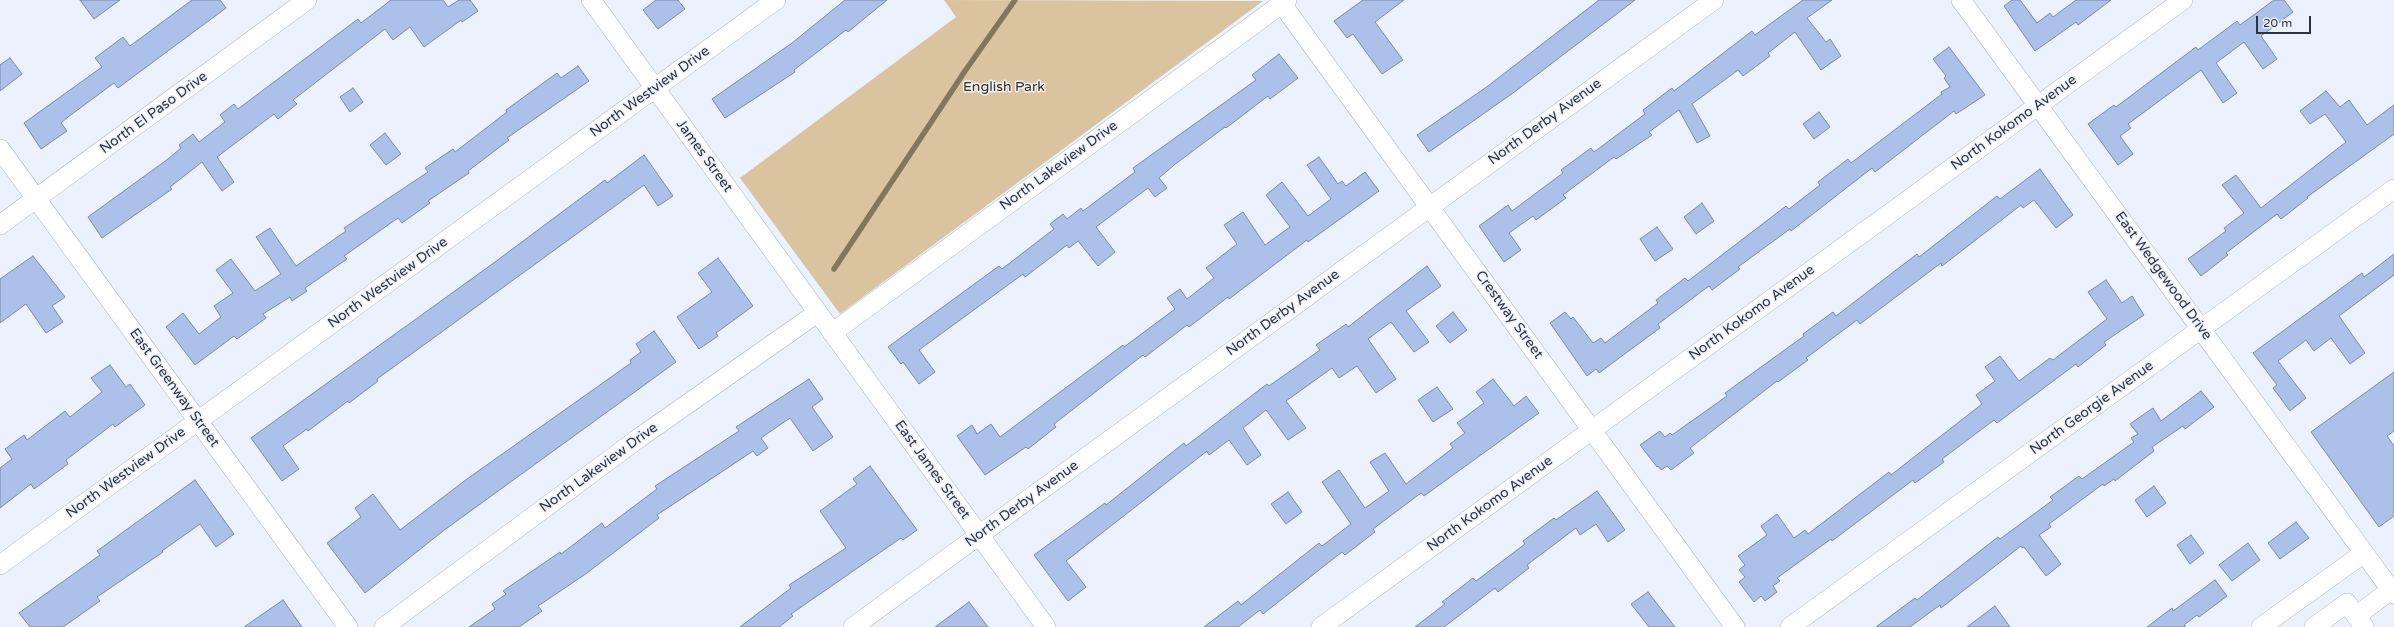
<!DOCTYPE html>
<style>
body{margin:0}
#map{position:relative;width:2394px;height:627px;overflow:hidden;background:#ebf2fd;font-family:"Varela Round",sans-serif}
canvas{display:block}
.scale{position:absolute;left:2256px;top:16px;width:55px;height:18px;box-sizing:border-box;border:2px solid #2e343f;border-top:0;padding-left:5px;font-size:12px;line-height:14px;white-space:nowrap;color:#2e343f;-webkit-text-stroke:3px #ebf2fd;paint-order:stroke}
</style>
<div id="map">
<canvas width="2394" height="627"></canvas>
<div class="scale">20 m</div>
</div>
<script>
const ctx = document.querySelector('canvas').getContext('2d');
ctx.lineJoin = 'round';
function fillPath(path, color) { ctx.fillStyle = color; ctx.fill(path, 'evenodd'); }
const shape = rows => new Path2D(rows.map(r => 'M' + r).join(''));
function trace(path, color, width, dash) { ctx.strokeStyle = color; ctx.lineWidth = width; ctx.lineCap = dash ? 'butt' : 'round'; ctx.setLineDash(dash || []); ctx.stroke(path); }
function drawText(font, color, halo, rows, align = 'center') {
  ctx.font = font + ' "Varela Round",sans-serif'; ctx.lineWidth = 3; ctx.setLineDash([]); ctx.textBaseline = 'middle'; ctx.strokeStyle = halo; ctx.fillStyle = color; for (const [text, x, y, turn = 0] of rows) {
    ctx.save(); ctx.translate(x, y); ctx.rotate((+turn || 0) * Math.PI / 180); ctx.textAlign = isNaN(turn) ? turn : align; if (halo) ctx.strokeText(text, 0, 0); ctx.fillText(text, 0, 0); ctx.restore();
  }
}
fillPath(shape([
 [944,0,1263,1,840,314,740,178,956,17]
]), '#dac4a0');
trace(shape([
 [834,269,965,71,1015,0]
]), '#84755d', 5.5);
const building = shape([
 [80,0,120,0,94,19,80,0],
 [192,0,220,0,226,8,118,88,114,83,68,117,61,123,67,131,41,149,24,123,102,67,95,58,123,37,130,46,192,0],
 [391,0,443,0,448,7,459,0,470,0,478,11,462,22,461,20,424,47,410,27,393,40,385,29,293,100,297,104,278,119,274,114,217,157,234,182,222,191,202,162,170,187,172,189,102,238,88,217,168,159,181,148,179,145,193,134,199,142,225,122,220,115,234,104,238,109,358,19,361,23,391,0],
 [656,0,678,0,685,9,658,29,643,10,656,0],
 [845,0,887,0,848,32,846,30,794,70,795,72,725,118,712,99,792,43,845,0],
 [1363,0,1404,0,1375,22,1403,60,1382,74,1353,34,1347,38,1334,21,1363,0],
 [1599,0,1635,0,1513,93,1429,152,1417,135,1488,86,1599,0],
 [1803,0,1832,0,1807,18,1826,42,1830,39,1841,56,1821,70,1795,32,1768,53,1770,56,1743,76,1738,70,1692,104,1710,136,1697,143,1679,110,1649,132,1652,135,1616,159,1614,157,1563,195,1566,198,1536,220,1533,216,1509,233,1521,250,1504,262,1479,226,1508,205,1512,211,1563,173,1561,170,1591,148,1594,152,1645,114,1643,110,1672,88,1674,91,1752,31,1755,35,1803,0],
 [2012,0,2020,0,2037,23,2050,13,2053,17,2076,0,2111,0,2078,25,2076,22,2035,51,2004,6,2012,0],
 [2274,0,2284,0,2293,12,2261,36,2277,59,2263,69,2244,42,2216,63,2237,93,2223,103,2201,70,2128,124,2131,128,2120,136,2133,154,2118,165,2088,124,2114,105,2116,107,2196,47,2198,50,2237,21,2240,25,2274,0],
 [1949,47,1985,95,1956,114,1954,111,1875,172,1872,168,1791,231,1790,229,1738,267,1740,269,1712,290,1709,286,1658,324,1660,328,1630,350,1599,373,1596,369,1587,376,1550,323,1565,312,1571,319,1573,317,1593,343,1601,338,1605,343,1658,303,1656,300,1685,278,1688,281,1786,206,1789,209,1820,185,1818,182,1848,159,1851,163,1942,94,1941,92,1950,87,1944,78,1946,76,1933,59,1949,47],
 [1279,54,1298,78,1270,99,1268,96,1226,128,1225,127,1174,165,1159,178,1167,188,1155,197,1148,188,1096,227,1115,252,1098,266,1078,241,1069,248,1067,245,1025,277,1023,274,919,350,935,372,919,384,903,362,901,364,888,347,999,266,1002,269,1054,229,1050,224,1063,214,1067,219,1081,208,1083,211,1135,172,1133,168,1256,80,1252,75,1279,54],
 [10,58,22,74,0,91,0,65,10,58],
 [578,66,589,81,507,138,509,140,468,171,469,173,428,201,430,203,402,223,398,218,344,256,347,259,305,288,307,291,292,301,290,297,263,314,266,318,237,339,234,336,195,365,166,327,183,313,199,334,221,317,214,306,233,293,216,270,231,259,255,291,281,274,256,237,270,228,296,266,346,231,344,228,428,172,425,168,453,149,455,152,507,112,506,110,557,73,561,78,578,66],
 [353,88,363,102,350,112,340,97,353,88],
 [2326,91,2340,107,2349,100,2367,125,2394,105,2394,134,2307,197,2308,198,2281,219,2277,214,2226,253,2228,255,2201,276,2188,259,2226,231,2224,228,2244,213,2222,185,2236,175,2261,208,2346,142,2325,114,2310,124,2300,111,2326,91],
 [1819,112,1830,127,1814,139,1803,124,1819,112],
 [385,133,401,154,386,165,370,145,385,133],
 [644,155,673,196,658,206,644,185,377,379,378,381,349,403,348,401,308,431,307,429,283,446,299,469,282,481,251,438,495,262,605,180,607,183,644,155],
 [1319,157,1338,184,1342,181,1346,186,1365,172,1379,191,1308,242,1307,240,1229,299,1228,297,1189,327,1187,325,1145,357,1143,355,1054,424,1056,427,1028,449,1026,447,985,475,957,436,972,425,977,434,991,424,1000,437,1123,345,1124,347,1175,309,1167,298,1180,289,1187,299,1214,278,1206,268,1237,244,1224,225,1243,212,1265,245,1290,227,1266,195,1282,182,1308,216,1331,199,1307,165,1319,157],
 [2040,169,2073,215,2056,228,2034,200,2023,208,2021,205,1942,266,1941,263,1860,324,1857,320,1806,358,1808,360,1778,382,1777,381,1690,448,1694,453,1671,470,1667,466,1661,470,1658,466,1657,467,1640,445,1660,431,1665,437,1670,433,1672,435,1727,396,1725,393,1804,336,1803,334,1833,312,1836,316,1917,254,1919,257,1997,196,2000,199,2040,169],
 [1702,203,1714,221,1696,234,1684,217,1702,203],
 [1657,227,1673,249,1655,261,1640,239,1657,227],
 [2394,254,2394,275,2339,316,2365,353,2350,364,2331,338,2314,351,2306,340,2278,361,2306,398,2290,411,2273,388,2277,385,2253,353,2362,273,2364,277,2394,254],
 [33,256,65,297,52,306,63,322,46,333,26,304,0,323,0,279,33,256],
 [718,258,753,306,716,333,718,336,699,349,677,317,712,292,698,273,718,258],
 [1427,266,1441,286,1406,311,1429,342,1414,352,1391,322,1368,339,1396,379,1376,393,1357,366,1339,378,1332,368,1286,401,1306,428,1288,440,1266,410,1243,428,1261,455,1247,465,1229,440,1209,455,1207,451,1066,561,1086,587,1068,601,1034,555,1105,503,1106,505,1184,443,1186,446,1267,384,1269,386,1320,350,1316,345,1346,324,1348,327,1427,266],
 [2106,280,2122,303,2132,296,2144,315,2104,342,2106,345,2078,367,2076,364,1997,423,1994,420,1942,459,1944,462,1915,483,1913,480,1832,541,1831,539,1777,578,1780,581,1773,586,1777,592,1765,601,1761,596,1754,602,1739,582,1745,577,1739,570,1745,565,1738,556,1767,535,1761,526,1777,514,1794,538,1805,530,1808,534,1889,472,1891,475,1982,404,1976,395,1995,381,1985,367,2000,356,2019,381,2050,358,2053,360,2107,319,2088,292,2106,280],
 [1453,312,1467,330,1450,343,1436,326,1453,312],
 [654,331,676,362,443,531,365,593,327,543,361,517,355,508,373,494,400,530,467,479,631,363,630,360,641,352,636,344,654,331],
 [110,365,126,387,130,384,145,405,115,427,113,424,66,460,68,464,34,489,31,484,0,508,0,468,12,459,5,449,24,435,27,440,65,411,70,417,102,392,91,378,110,365],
 [2394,372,2394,431,2387,436,2394,446,2394,516,2379,527,2311,432,2394,372],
 [809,379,823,399,812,407,833,437,813,451,790,418,761,438,768,448,757,456,753,451,657,515,659,518,587,573,538,606,542,611,519,627,469,627,495,609,492,604,506,594,503,591,560,552,561,554,602,523,605,528,657,489,655,486,739,431,736,427,809,379],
 [1493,379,1514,406,1526,396,1539,413,1424,496,1421,493,1373,529,1375,532,1345,555,1342,552,1263,614,1260,610,1238,627,1204,627,1238,601,1241,605,1319,543,1322,546,1351,524,1322,482,1339,470,1365,508,1389,491,1370,462,1385,453,1406,484,1453,448,1450,444,1465,433,1457,423,1484,403,1476,392,1493,379],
 [1437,387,1453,409,1433,422,1418,400,1437,387],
 [2201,391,2214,407,2185,429,2183,426,2152,447,2154,451,2115,481,2114,479,2104,486,2103,484,2049,524,2051,527,2039,535,2061,564,2046,576,2024,547,2022,548,2021,546,1941,608,1940,605,1910,627,1876,627,1915,598,1917,600,1998,537,2000,539,2053,500,2050,497,2079,476,2082,479,2134,442,2131,438,2138,434,2130,424,2153,408,2161,421,2201,391],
 [870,466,917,530,903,540,901,538,791,614,793,616,779,627,740,627,791,588,789,585,846,548,820,511,857,484,853,479,870,466],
 [195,480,234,534,216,547,200,524,162,551,163,552,97,597,100,601,63,627,30,627,19,613,100,555,97,551,195,480],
 [2154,486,2166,503,2147,517,2135,500,2154,486],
 [1597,491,1625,530,1608,542,1596,524,1580,535,1576,528,1527,565,1529,568,1498,592,1495,588,1444,627,1415,627,1445,604,1442,602,1473,578,1476,581,1525,544,1523,541,1554,518,1556,520,1597,491],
 [1288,492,1302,512,1286,524,1271,504,1288,492],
 [2296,522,2309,538,2280,559,2268,543,2296,522],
 [2191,535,2204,553,2190,564,2177,545,2191,535],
 [2248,543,2260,560,2232,581,2219,565,2248,543],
 [2215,580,2227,596,2199,617,2197,615,2184,625,2186,627,2147,627,2172,608,2173,611,2215,580],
 [1648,592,1675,627,1649,627,1631,604,1648,592],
 [283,600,302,627,244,627,283,600],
 [969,602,988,627,935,627,969,602],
 [1995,606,2010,627,1967,627,1995,606]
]);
fillPath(building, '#abc1e9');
trace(building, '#7c8aa4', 1);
const minor = shape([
 [591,0,1046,627],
 [1279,0,1735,627],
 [1961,0,2394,594],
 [0,149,348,627],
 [0,225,307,0],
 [832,333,1287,0],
 [0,565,776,0],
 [2356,616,2391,590],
 [384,627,639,438,817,313],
 [853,627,1714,0],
 [1321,627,2183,0],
 [1790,627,2394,189],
 [2261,627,2364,553],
 [2314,627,2347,603,2364,627]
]);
trace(minor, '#a3b2cd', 20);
trace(minor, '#fff', 19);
drawText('14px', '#3d2c09', '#ebf2fd', [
 ["English Park",1004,87]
]);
drawText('14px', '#2e343f', '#ebf2fd', [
 ["North Westview Drive",650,92,-36],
 ["North El Paso Drive",154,113,-36],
 ["North Derby Avenue",1545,122,-36],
 ["North Kokomo Avenue",2014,123,-36],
 ["James Street",704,156,54],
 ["North Lakeview Drive",1059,166,-36],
 ["East Wedgewood Drive",2163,276,54],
 ["North Westview Drive",388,283,-36],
 ["North Derby Avenue",1283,313,-36],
 ["North Kokomo Avenue",1752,313,-36],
 ["Crestway Street",1509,315,54],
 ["East Greenway Street",174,388,54],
 ["North Georgie Avenue",2092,408,-36],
 ["North Lakeview Drive",599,468,-36],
 ["East James Street",932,470,54],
 ["North Westview Drive",126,473,-36],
 ["North Derby Avenue",1022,504,-36],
 ["North Kokomo Avenue",1490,504,-36]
]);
</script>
